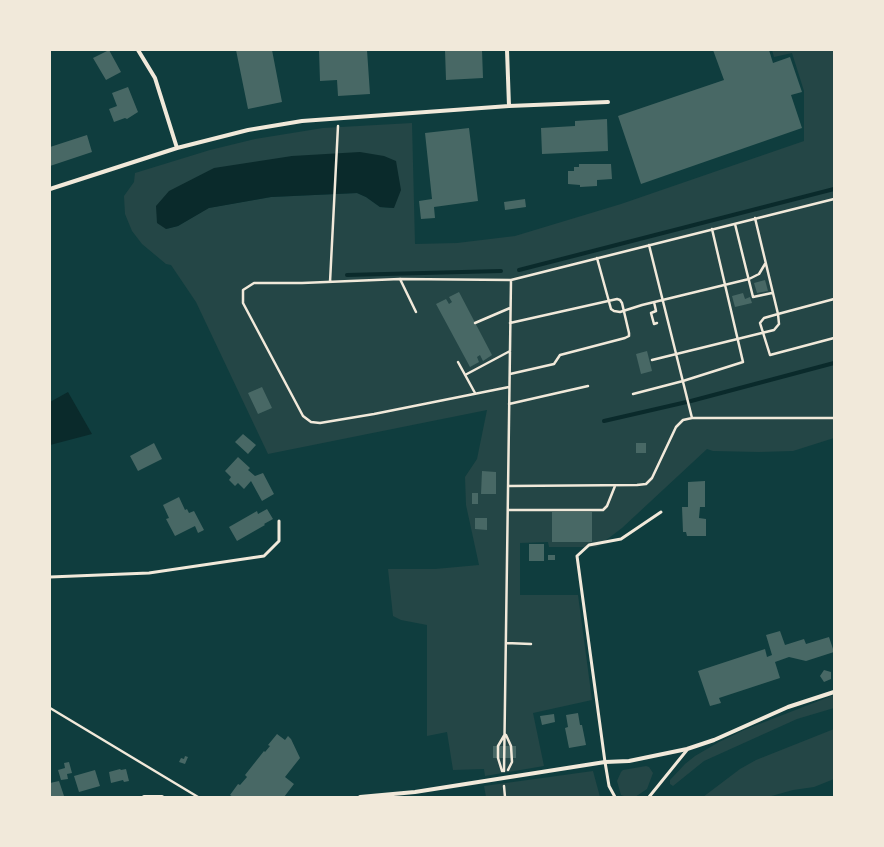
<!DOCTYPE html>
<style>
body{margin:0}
#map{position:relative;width:884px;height:847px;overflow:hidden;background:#0f3d3e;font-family:"Work Sans",sans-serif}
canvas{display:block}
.frame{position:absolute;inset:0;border:51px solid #f1e9da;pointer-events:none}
</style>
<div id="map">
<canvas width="884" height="847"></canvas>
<div class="frame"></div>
</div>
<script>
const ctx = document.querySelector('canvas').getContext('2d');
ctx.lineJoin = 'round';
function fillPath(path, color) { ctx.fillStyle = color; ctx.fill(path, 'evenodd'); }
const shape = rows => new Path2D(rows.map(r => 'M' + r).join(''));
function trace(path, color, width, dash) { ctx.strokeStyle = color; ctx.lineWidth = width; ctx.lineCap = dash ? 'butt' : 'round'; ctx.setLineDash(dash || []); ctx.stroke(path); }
fillPath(shape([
 [772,50,834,50,834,438,793,451,759,452,713,451,707,449,622,528,597,547,549,547,548,542,520,543,520,595,578,595,592,700,533,713,544,766,485,776,484,769,453,770,447,732,427,736,427,625,401,620,393,616,388,569,435,569,479,565,466,505,465,477,477,459,487,410,268,454,196,302,171,265,166,264,142,244,132,231,125,214,124,196,134,182,135,173,210,150,255,139,323,128,412,123,415,244,457,243,515,236,621,204,804,141,804,91,792,53,774,57],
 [292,156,393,208,380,207,366,197,357,193,271,197,208,208,178,226,166,229],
 [834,695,834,708,797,719,704,761,673,786,670,784,670,780,685,764,695,756,719,742,744,730],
 [834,729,834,779,814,787,793,790,768,797,703,797,740,769,756,760],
 [646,766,649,767,653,773,647,789,635,797,627,797,621,795,617,781,621,772,623,770],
 [593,771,600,797,486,797,484,786]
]), '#244646');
fillPath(shape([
 [360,152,384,156,396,161,401,190,394,208,380,207,366,197,357,193,271,197,209,208,178,226,166,229,157,223,156,206,169,191,214,168,292,156],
 [68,392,92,434,50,445,50,402]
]), '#0a2a2b');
trace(shape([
 [519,270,834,189],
 [347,275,501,271],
 [604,421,691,401,834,363]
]), '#0a2a2b', 4);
fillPath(shape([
 [109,50,121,72,106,80,93,58],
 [236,50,272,50,282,102,248,109],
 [319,50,367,50,370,94,338,96,337,80,320,81],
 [445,50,482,50,483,78,446,80],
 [713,50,769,50,773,63,790,57,802,92,791,95,802,128,641,184,618,116,724,80],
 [128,87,138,112,127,119,125,118,114,122,109,109,117,106,112,93],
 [607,119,608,151,542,154,541,128,575,126,575,121],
 [469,128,478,201,434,207,435,218,421,219,419,201,432,199,425,133],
 [87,135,92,152,50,166,50,147],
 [579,164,611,164,612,179,597,180,597,186,580,187,580,185,568,184,568,171,574,171,574,167,579,167],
 [525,199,526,207,505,210,504,202],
 [765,280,768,291,757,293,754,283],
 [459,292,492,355,483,361,480,355,477,357,479,362,470,367,436,304,446,299,449,304,452,302,449,297],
 [743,293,745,299,750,297,752,303,735,307,732,296],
 [647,351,652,371,641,374,636,354],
 [262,387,272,408,258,414,248,393],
 [243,434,256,445,248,454,235,442],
 [154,443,162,459,138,471,130,456],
 [636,443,646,443,646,453,636,453],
 [238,457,250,468,248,470,255,476,263,473,274,494,262,501,251,481,244,489,238,483,235,486,229,480,231,477,225,471],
 [482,471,496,472,496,494,481,494],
 [705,481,705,507,700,507,699,518,706,519,706,536,687,536,686,532,683,532,682,507,688,507,688,482],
 [472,493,478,493,478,504,472,504],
 [179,497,185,510,187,509,189,513,194,511,204,530,198,533,195,526,175,536,166,519,169,518,163,505],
 [267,509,273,519,264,524,265,525,237,541,229,527,257,511,258,514],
 [552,512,592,512,592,542,552,542],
 [475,518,487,518,487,530,475,529],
 [529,544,544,544,544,561,529,561],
 [548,555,555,555,555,560,548,560],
 [780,631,785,645,804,639,806,644,829,637,834,652,806,661,789,657,775,662,780,678,719,698,721,703,710,706,698,671,765,649,767,657,772,655,766,635],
 [824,670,831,672,831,679,824,682,820,676],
 [578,713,580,725,582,725,586,745,569,748,565,728,568,727,566,715],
 [554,714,555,722,542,725,540,716],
 [277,734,285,740,288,736,291,739,300,758,285,777,294,784,284,797,233,797,230,795,238,784,240,785,247,777,245,775,264,751,265,752,270,746,268,745],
 [493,746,516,746,516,758,493,758],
 [185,756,188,757,185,764,179,762,181,758,184,759],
 [69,762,72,773,67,774,68,779,61,780,58,770,65,768,64,763],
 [120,769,121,770,126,769,129,781,124,782,123,780,111,783,109,772],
 [95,770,100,786,79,792,74,776],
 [59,781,64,796,50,797,50,783]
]), '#486865');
trace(shape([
 [755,218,778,314,764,318,760,323,770,355,834,338],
 [735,224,753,297,772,293],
 [649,245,692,418],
 [597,258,611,309,614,311,620,312,642,305,749,279,759,274,765,264],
 [400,279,416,312],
 [330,282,338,126],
 [654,302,656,311,651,313,654,324,657,323],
 [475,323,510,308],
 [652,360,774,330,779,324,778,314,834,299],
 [458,362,475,393],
 [510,374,554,364,560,355,625,338,629,336,629,333,622,303,620,300,617,299,510,323],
 [465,375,510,351],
 [509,387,374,414,320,423,311,422,303,416,243,303,243,290,254,283,302,283,400,279,511,280,834,199],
 [633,394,683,381,743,362,712,229],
 [509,404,588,386],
 [508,486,637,485,646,484,652,478,676,427,683,420,692,418,834,418],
 [508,510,603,510,607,506,615,486],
 [506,643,531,644],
 [50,708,198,797],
 [506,735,511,746,512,762,508,770],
 [502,771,498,758,498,746,505,734],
 [504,771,511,280],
 [504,786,505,797]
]), '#f1e9da', 2.5);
trace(shape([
 [50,577,149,573,264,556,279,541,279,521],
 [615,797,609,786,605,762,577,556,589,545,621,539,661,512],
 [649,797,687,750]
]), '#f1e9da', 3);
trace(shape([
 [138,50,155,78,177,148],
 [507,50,509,106],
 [50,189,177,148,248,130,302,121,509,106,608,102],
 [144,797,162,797],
 [360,797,415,792,605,762,629,761,687,749,714,740,788,707,834,692]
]), '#f1e9da', 4);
</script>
